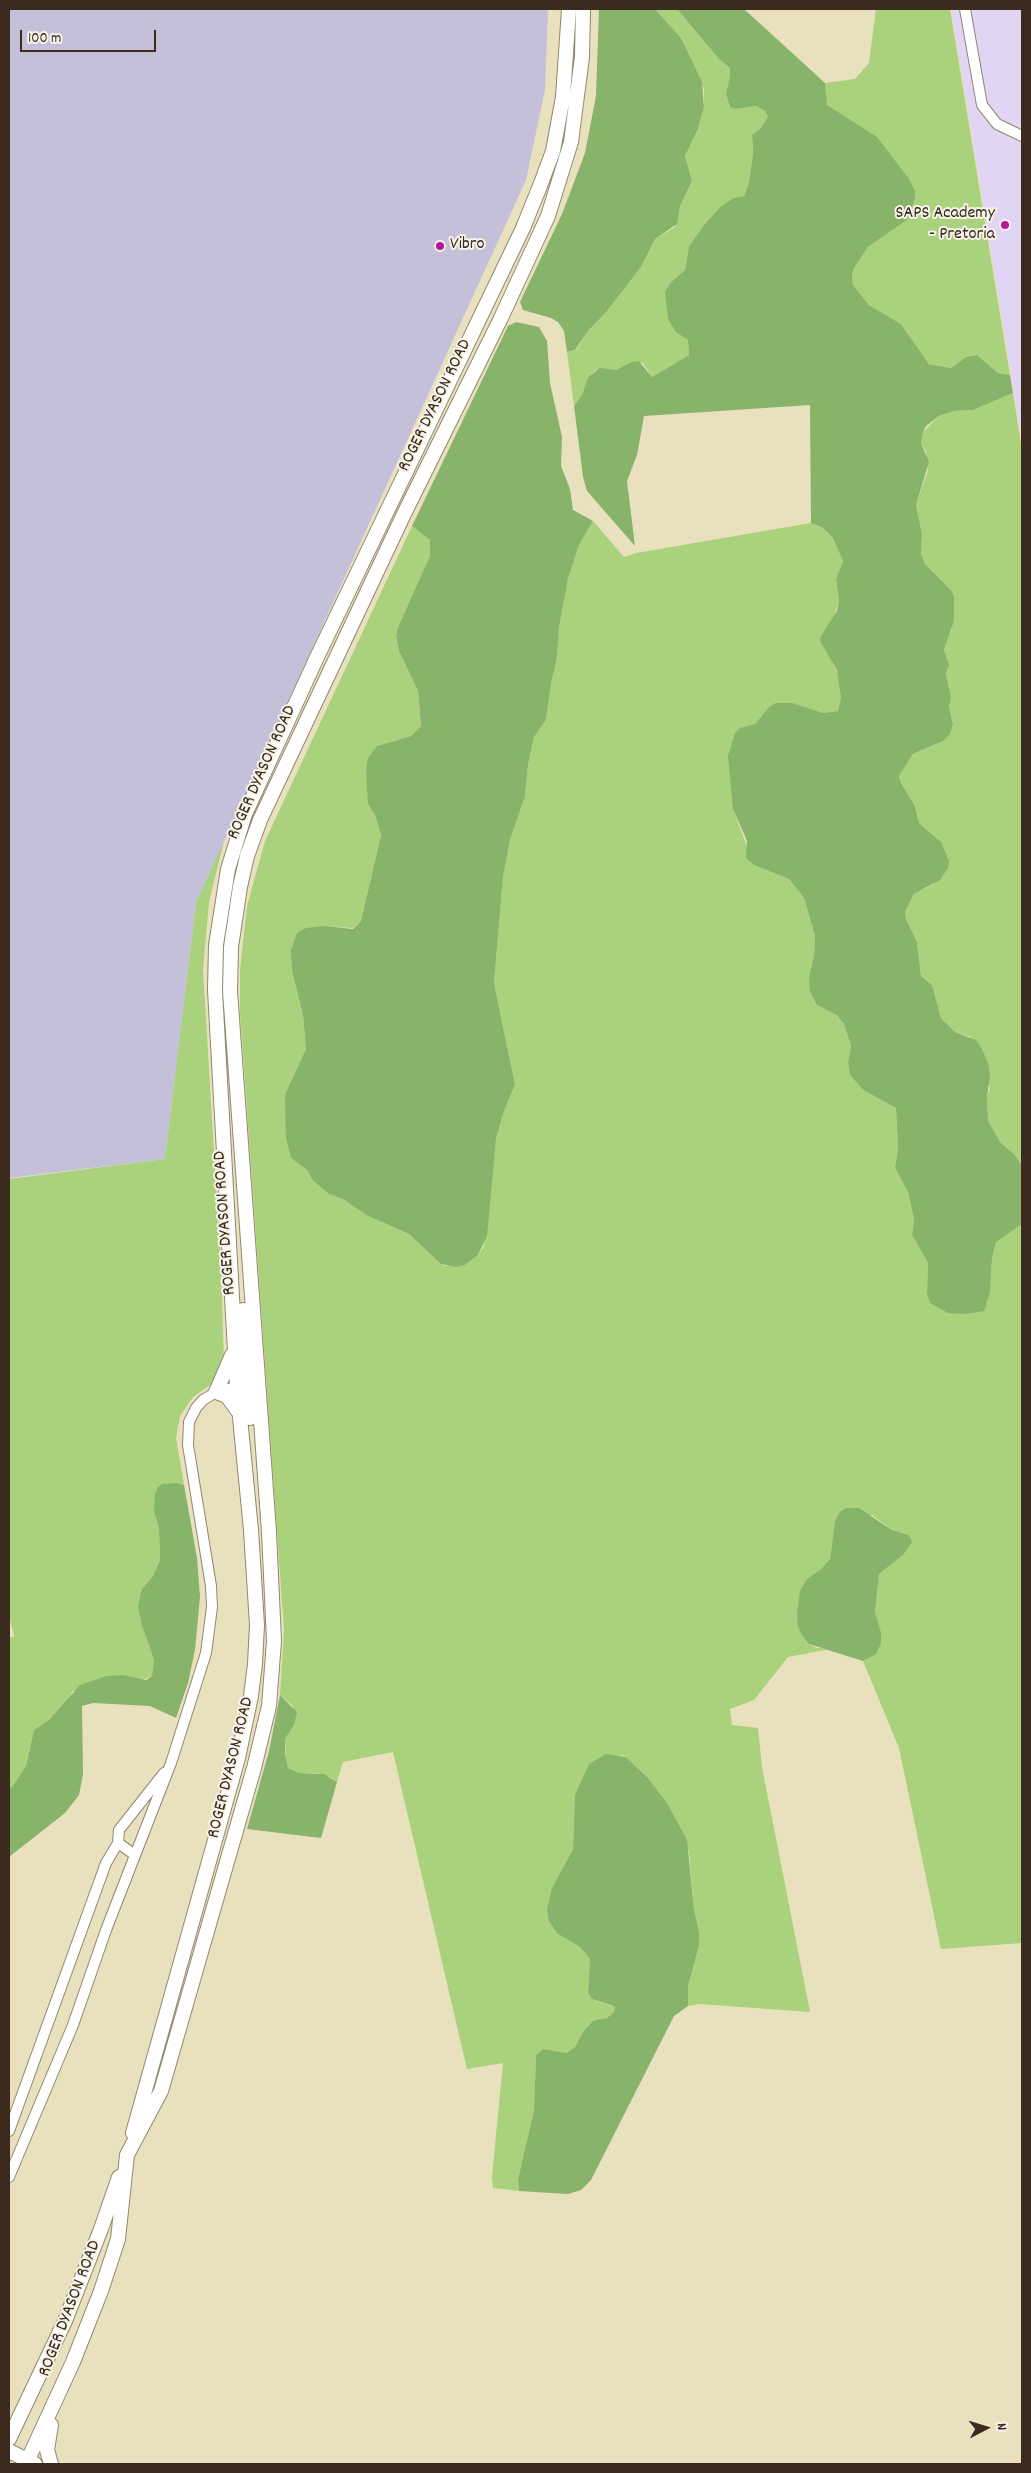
<!DOCTYPE html>
<style>
body{margin:0}
#map{position:relative;width:1031px;height:2473px;overflow:hidden;background:#e9e1be;font-family:Dekko,sans-serif}
canvas{display:block}
.frame{position:absolute;inset:0;border:10px solid #3b2a1e;pointer-events:none}
.north{position:absolute;left:961px;top:2403px;width:50px;height:50px;-webkit-text-stroke:4px #f7f3e8;paint-order:stroke;rotate:85deg;font-size:14px;font-weight:700;line-height:20px;text-align:center;color:#3b2a1e}
.north::after{content:'';display:block;margin:auto;width:18px;height:22px;background:#3b2a1e;clip-path:polygon(50% 0,100% 100%,50% 72%,0 100%)}
.scale{position:absolute;left:20px;top:30px;width:136px;height:22px;box-sizing:border-box;border:2px solid #3b2a1e;border-top:0;padding-left:6px;font-size:15px;line-height:18px;white-space:nowrap;color:#3b2a1e;-webkit-text-stroke:4px #f7f3e8;paint-order:stroke}
</style>
<div id="map">
<canvas width="1031" height="2473"></canvas>
<div class="frame"></div>
<div class="north">N</div>
<div class="scale">100 m</div>
</div>
<script>
const ctx = document.querySelector('canvas').getContext('2d');
ctx.lineJoin = 'round';
function fillPath(path, color) { ctx.fillStyle = color; ctx.fill(path, 'evenodd'); }
const shape = rows => new Path2D(rows.map(r => 'M' + r).join(''));
function trace(path, color, width, dash) { ctx.strokeStyle = color; ctx.lineWidth = width; ctx.lineCap = dash ? 'butt' : 'round'; ctx.setLineDash(dash || []); ctx.stroke(path); }
function drawText(font, color, halo, rows, align = 'center') {
  ctx.font = font + ' Dekko,sans-serif'; ctx.lineWidth = 4; ctx.setLineDash([]); ctx.textBaseline = 'middle'; ctx.strokeStyle = halo; ctx.fillStyle = color; for (const [text, x, y, turn = 0] of rows) {
    ctx.save(); ctx.translate(x, y); ctx.rotate((+turn || 0) * Math.PI / 180); ctx.textAlign = isNaN(turn) ? turn : align; if (halo) ctx.strokeText(text, 0, 0); ctx.fillText(text, 0, 0); ctx.restore();
  }
}
fillPath(shape([
 [951,9,1022,9,1022,441]
]), '#e2d4f3');
fillPath(shape([
 [9,9,548,9,545,90,526,180,196,903,165,1159,9,1178]
]), '#c5c0da');
fillPath(shape([
 [655,9,677,9,719,59,730,68,730,76,726,93,736,109,756,106,765,111,768,117,760,129,752,135,753,153,749,182,744,196,720,207,704,225,689,246,685,270,670,283,682,335,688,340,689,355,652,377,643,363,631,362,616,370,596,370,588,377,582,395,574,406,567,352,576,350,588,331,607,311,641,267,655,239,675,227,680,206,692,181,685,156,698,129,704,107,704,89,681,38],
 [876,9,950,9,1010,375,998,373,977,355,966,357,951,368,929,364,901,324,869,305,853,285,852,275,854,268,868,247,907,220,868,131,844,118,827,105,825,99,825,83,855,79,869,63],
 [1013,393,1022,450,1022,1166,1015,1155,1001,1143,988,1121,987,1097,990,1088,971,1037,955,1032,941,1018,932,985,921,976,917,942,906,919,905,912,914,894,934,884,941,842,919,823,915,806,901,783,899,776,913,754,937,744,953,724,949,707,951,697,946,674,949,664,944,650,952,628,951,590,925,564,921,554,922,534,916,505,928,470,926,452,921,443,923,432,939,416,954,411,973,410],
 [593,521,624,557,636,553,811,523,823,528,833,538,839,549,843,561,836,579,839,600,834,618,821,636,840,679,841,697,838,711,823,713,770,706,755,724,741,728,733,809,754,865,789,879,804,898,815,936,814,956,809,977,817,1005,838,1015,844,1024,851,1046,848,1063,850,1075,863,1090,896,1108,898,1148,895,1168,908,1192,914,1219,912,1235,928,1263,927,1293,990,1292,992,1259,996,1241,1022,1224,1022,1943,941,1949,899,1748,863,1661,869,1656,881,1632,875,1612,879,1574,903,1555,909,1535,892,1530,872,1515,835,1521,830,1559,821,1569,807,1579,798,1627,802,1636,809,1644,817,1648,830,1649,788,1657,754,1700,730,1709,732,1725,758,1728,762,1767,810,2012,700,2004,688,2006,688,1986,699,1946,699,1931,694,1910,689,1852,667,1803,648,1778,626,1757,621,1755,575,1795,573,1849,552,1888,558,1934,580,1947,590,1959,588,1993,592,1999,615,2007,614,2012,607,2018,593,2022,583,2032,575,2047,567,2053,543,2049,536,2055,534,2110,518,2179,519,2191,493,2188,492,2176,503,2063,467,2069,393,1752,343,1762,337,1782,332,1778,317,1773,299,1773,288,1768,286,1764,285,1739,294,1725,293,1706,280,1695,284,1630,240,1011,240,970,247,906,265,841,412,526,430,540,430,556,398,627,396,637,399,651,418,691,421,726,411,736,377,746,368,804,375,815,381,835,361,921,353,928,325,926,292,971,303,1015,306,1049,286,1092,286,1139,291,1158,308,1171,312,1180,329,1194,343,1199,366,1215,409,1234,441,1264,445,1266,465,1265,478,1255,484,1246,496,1139,504,1111,515,1085,494,983,503,877,510,840,525,796,528,765,534,737,546,720,551,684,557,658,559,627,568,579,579,545],
 [224,841,209,902,203,970,221,1267,224,1362,217,1380,193,1397,180,1416,176,1438,184,1485,177,1483,154,1511,159,1529,160,1560,153,1576,142,1589,142,1626,154,1660,152,1676,142,1680,123,1675,72,1692,68,1702,50,1719,34,1730,26,1766,12,1787,9,1788,9,1638,14,1636,9,1615,9,1179,165,1159,196,903]
]), '#aad17b');
fillPath(shape([
 [599,9,655,9,681,38,702,82,704,107,698,129,685,156,692,181,680,206,677,224,655,239,641,267,607,311,588,331,575,350,567,352,564,331,558,322,551,318,523,310,520,302,562,214,585,153,596,96],
 [677,9,744,9,825,83,827,105,877,137,909,179,915,191,915,198,907,220,868,247,854,268,852,275,853,285,869,305,901,324,929,364,951,368,966,357,977,355,998,373,1010,375,1013,393,973,410,954,411,939,416,926,426,923,432,921,443,929,462,916,505,922,534,921,554,925,564,951,590,954,597,954,621,944,650,949,664,946,674,951,697,949,707,953,724,950,734,943,741,913,754,899,776,901,783,915,806,919,823,941,842,949,861,948,868,940,880,914,894,905,912,906,919,917,942,921,976,932,985,941,1018,955,1032,976,1040,982,1049,988,1063,990,1077,987,1097,988,1121,1001,1143,1015,1155,1022,1166,1022,1224,996,1242,992,1259,990,1292,984,1311,964,1314,948,1313,930,1303,927,1293,928,1263,912,1235,914,1219,908,1192,895,1168,898,1148,896,1108,863,1090,850,1075,848,1063,851,1046,844,1024,837,1015,817,1005,810,991,809,977,814,956,815,936,804,898,789,879,754,865,746,858,747,841,733,809,728,756,735,733,740,728,755,724,770,706,776,703,792,703,823,713,838,711,841,697,837,670,820,641,821,636,837,611,839,600,836,579,843,561,833,538,823,528,811,523,810,405,644,416,637,455,627,481,635,546,587,491,583,477,574,406,582,395,588,377,600,368,616,370,631,362,639,361,652,377,689,355,688,340,676,332,668,319,665,292,670,283,685,270,689,246,704,225,720,207,734,198,744,196,749,182,753,153,752,135,760,129,768,117,765,111,756,106,736,109,730,107,726,93,730,76,730,68,719,59],
 [516,322,539,327,547,341,550,383,562,437,561,466,570,489,573,510,593,521,579,545,568,579,559,627,557,658,551,684,546,720,534,737,528,765,525,796,510,840,503,877,494,983,515,1085,504,1111,496,1139,487,1236,478,1255,465,1265,455,1267,441,1264,409,1234,366,1215,343,1199,329,1194,312,1180,308,1171,291,1158,286,1139,285,1099,286,1092,306,1049,303,1015,292,971,291,950,297,933,306,928,325,926,353,929,361,921,381,835,375,815,368,804,366,770,368,758,377,746,411,736,421,726,418,691,399,651,396,637,398,627,430,556,430,540,412,526,508,326],
 [177,1483,184,1485,197,1558,200,1597,195,1650,188,1683,176,1718,150,1706,93,1703,82,1706,83,1774,79,1795,65,1813,9,1857,9,1788,12,1787,26,1766,34,1730,50,1719,80,1685,107,1676,123,1675,146,1680,152,1676,154,1660,142,1626,138,1606,142,1589,153,1576,160,1560,159,1529,154,1511,155,1494,158,1487,163,1484],
 [846,1508,859,1508,892,1530,909,1535,912,1542,903,1555,879,1574,875,1612,881,1632,881,1643,876,1654,863,1661,809,1644,802,1636,798,1627,797,1613,800,1591,807,1579,821,1569,830,1559,835,1521,840,1512],
 [280,1695,297,1712,294,1725,285,1739,285,1754,288,1768,299,1773,324,1774,337,1782,321,1838,247,1829,269,1751],
 [606,1754,626,1757,648,1778,667,1803,687,1840,694,1910,699,1931,699,1946,688,1986,688,2006,674,2016,591,2180,581,2190,568,2194,519,2191,518,2179,534,2110,536,2055,543,2049,567,2053,575,2047,583,2032,593,2021,607,2018,614,2012,615,2007,611,2005,592,1999,588,1993,590,1959,580,1947,558,1934,549,1921,547,1910,552,1888,573,1849,575,1795,589,1764]
]), '#87b36b');
const minor = shape([
 [965,9,982,105,997,124,1022,136],
 [118,1843,119,1830,164,1773],
 [9,2131,106,1863,118,1843,135,1855],
 [9,2177,73,2025,106,1930,171,1763,206,1653,212,1607,211,1586,188,1445,189,1422,196,1408,203,1400,216,1392,244,1385]
]);
const secondary = shape([
 [243,1310,250,1418],
 [232,1355,216,1392,227,1396,238,1411],
 [133,2133,238,1758,251,1696,255,1664,257,1625,251,1530,237,1387,215,990,216,945,228,869,245,814,318,655,523,228,540,186,553,151,563,97,569,9],
 [51,2425,47,2450,51,2464],
 [9,2439,65,2321,101,2229,119,2177],
 [9,2451,35,2464],
 [26,2464,73,2362,101,2291,118,2239,127,2155,161,2091,254,1768,269,1706,274,1641,269,1532,230,991,231,947,240,887,247,856,260,820,403,516,501,318,548,216,571,142,582,57,583,9]
]);
trace(minor, '#92866e', 12);
trace(secondary, '#92866e', 16);
trace(minor, '#fff', 10);
trace(secondary, '#fff', 14);
for (const [x, y, r, color] of [
 [1005,225,5,"#b5179e"],
 [440,246,5,"#b5179e"]
]) { const dot = new Path2D(); dot.arc(x, y, r, 0, 2 * Math.PI); ctx.fillStyle = color; ctx.fill(dot); trace(dot, '#f7f3e8', 2); }
drawText('18px', '#3b2a1e', '#f7f3e8', [
 ["SAPS Academy",995,215],
 ["- Pretoria",995,236],
 ["Vibro",450,246,"left"]
], 'right');
drawText('18px', '#3b2a1e', '#f7f3e8', [
 ["ROGER DYASON ROAD",436,406,-64],
 ["ROGER DYASON ROAD",263,773,-66],
 ["ROGER DYASON ROAD",226,1223,-94],
 ["ROGER DYASON ROAD",232,1768,-76],
 ["ROGER DYASON ROAD",71,2309,-69]
]);
</script>
